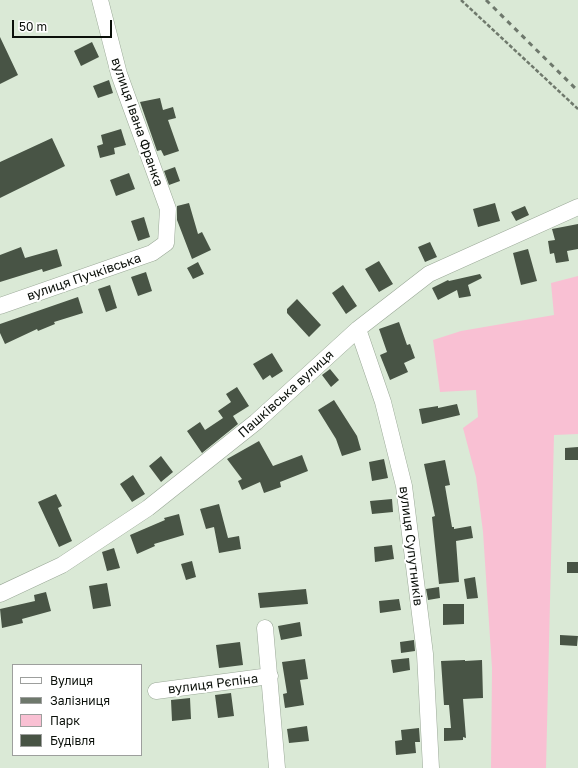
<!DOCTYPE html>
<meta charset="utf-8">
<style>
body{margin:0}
#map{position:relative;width:578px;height:768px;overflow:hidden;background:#dae9d6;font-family:"Golos Text",sans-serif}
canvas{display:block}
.legend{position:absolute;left:12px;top:664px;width:130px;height:92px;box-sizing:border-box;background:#fff;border:1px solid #9d9f9d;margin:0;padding:5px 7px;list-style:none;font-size:12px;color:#0b100a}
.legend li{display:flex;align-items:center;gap:8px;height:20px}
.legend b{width:20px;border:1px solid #9d9f9d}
.scale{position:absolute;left:12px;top:20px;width:100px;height:18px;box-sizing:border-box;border:2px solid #0b100a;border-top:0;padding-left:5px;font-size:12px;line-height:14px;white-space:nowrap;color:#0b100a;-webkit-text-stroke:3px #fff;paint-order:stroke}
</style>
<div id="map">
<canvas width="578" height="768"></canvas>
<ul class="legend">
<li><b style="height:5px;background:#fff"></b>Вулиця</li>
<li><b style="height:5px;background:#6e786c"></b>Залізниця</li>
<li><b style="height:11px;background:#f9c0d3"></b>Парк</li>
<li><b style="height:11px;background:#485445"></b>Будівля</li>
</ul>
<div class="scale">50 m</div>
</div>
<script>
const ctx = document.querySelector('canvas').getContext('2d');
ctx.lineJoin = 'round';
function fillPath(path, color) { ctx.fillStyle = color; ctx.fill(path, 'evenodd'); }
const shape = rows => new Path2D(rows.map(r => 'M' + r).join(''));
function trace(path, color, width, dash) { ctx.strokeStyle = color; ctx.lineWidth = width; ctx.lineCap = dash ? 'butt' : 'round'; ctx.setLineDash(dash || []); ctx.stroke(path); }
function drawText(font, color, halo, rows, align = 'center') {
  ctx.font = font + ' "Golos Text",sans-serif'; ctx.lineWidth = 4; ctx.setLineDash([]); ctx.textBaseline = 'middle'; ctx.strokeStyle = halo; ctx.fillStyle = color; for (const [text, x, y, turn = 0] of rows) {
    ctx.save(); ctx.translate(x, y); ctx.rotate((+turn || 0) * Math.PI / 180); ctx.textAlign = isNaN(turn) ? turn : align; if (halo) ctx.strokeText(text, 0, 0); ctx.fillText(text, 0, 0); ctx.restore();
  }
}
fillPath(shape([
 [578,276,578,434,554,435,546,768,491,768,492,668,483,532,476,477,463,428,478,417,476,390,440,392,433,340,461,331,554,315,551,283]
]), '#f9c0d3');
fillPath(shape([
 [0,37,18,75,0,84],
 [92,42,99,57,81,66,74,51],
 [109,80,113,93,98,98,93,86],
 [160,98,163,110,173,107,176,118,168,120,179,151,164,156,161,150,157,151,140,102],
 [121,129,126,145,114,148,115,154,100,158,97,146,103,144,101,135],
 [52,138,65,166,0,198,0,162],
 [175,167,180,181,169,185,164,171],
 [129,173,135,189,116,196,110,180],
 [189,203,198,234,202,232,211,250,192,259,177,220,177,206],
 [495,203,500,221,478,227,473,209],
 [525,206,529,215,516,221,511,212],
 [144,217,150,237,138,241,131,221],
 [578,224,578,249,567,251,569,261,556,263,554,253,550,254,548,241,555,240,552,229],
 [430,242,437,257,425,262,418,247],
 [21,247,25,258,57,249,62,266,43,272,42,269,0,282,0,255],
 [528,249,537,281,521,285,513,253],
 [379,261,393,284,379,292,365,269],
 [198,262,204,274,193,279,187,268],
 [146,272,152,291,138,296,131,277],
 [480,274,482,278,468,285,471,296,459,298,457,290,438,300,432,288,448,280,449,281],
 [110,285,117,308,106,312,98,289],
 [343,285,357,306,346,314,332,293],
 [78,297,83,313,54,322,55,324,38,331,37,329,5,344,0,333,0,324],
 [297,299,321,325,309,337,287,313,287,309],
 [399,322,407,345,410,344,415,358,404,363,408,372,390,380,380,355,387,352,379,329],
 [272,353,283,371,272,378,270,375,263,380,253,364],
 [330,369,339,380,331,387,322,375],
 [237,387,249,406,233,416,238,424,202,453,187,431,200,422,205,430,223,418,218,411,231,402,226,394],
 [334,400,357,436,361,450,342,456,336,439,318,410],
 [457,404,460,415,422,424,419,409,438,406,438,408],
 [259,441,273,466,302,455,308,471,280,482,281,487,264,493,260,482,242,490,238,481,242,479,227,459],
 [578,447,578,460,565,460,565,448],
 [161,456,173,472,161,482,149,466],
 [384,459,388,478,372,481,369,462],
 [445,460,450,485,445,486,452,527,454,527,454,529,471,526,473,538,456,541,459,582,439,584,432,517,435,516,424,464],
 [133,475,145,494,132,502,120,484],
 [56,494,62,506,58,508,72,541,59,547,38,502],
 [392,499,393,512,372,514,370,501],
 [219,504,228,538,239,536,241,549,219,553,214,527,206,529,200,509],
 [179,514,184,535,154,544,155,546,137,554,130,535,165,520,164,518],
 [392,545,394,559,375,562,374,547],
 [114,548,120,568,107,571,102,552],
 [192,561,196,577,186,580,181,564],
 [567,562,578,562,578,573,567,573],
 [475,577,478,598,467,599,464,579],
 [107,583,111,606,93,609,89,586],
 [439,587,440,598,428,600,426,589],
 [306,589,308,604,260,608,258,593],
 [46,592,51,611,22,619,23,623,2,628,0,609,35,601,34,595],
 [399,599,401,610,380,613,379,601],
 [443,604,464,604,464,624,443,625],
 [300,622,302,636,281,640,278,626],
 [560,635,578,636,577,646,560,645],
 [414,640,415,651,401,653,400,642],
 [240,642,243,665,219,668,216,645],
 [409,658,410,670,393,673,391,660],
 [305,659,308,679,300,680,304,705,285,708,283,694,287,693,282,662],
 [465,660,465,661,482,660,483,698,463,699,466,738,463,737,463,740,444,741,444,728,451,728,449,705,444,705,441,661],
 [231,693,234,716,218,718,215,695],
 [190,698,191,719,172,721,171,700],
 [307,726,309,741,289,743,287,729],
 [419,728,420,742,415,742,416,753,396,755,395,741,402,740,401,730]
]), '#485445');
const street = shape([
 [0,306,152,253,166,243,168,209,119,74,100,0],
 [358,329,383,402,404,486,425,654,431,768],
 [0,594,62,565,148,508,256,422,358,329,429,274,578,207],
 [265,628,277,768],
 [156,691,270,676]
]);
trace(street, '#9aa897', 17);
trace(shape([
 [461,0,578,109]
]), '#6f796c', 2.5, [4, 2]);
trace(street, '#fff', 16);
trace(shape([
 [486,0,578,91]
]), '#6e786c', 3, [5, 5]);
drawText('13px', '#0b100a', '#fff', [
 ["вулиця Івана Франка",137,122,71],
 ["вулиця Пучківська",84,277,-19],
 ["Пашківська вулиця",286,394,-42],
 ["вулиця Супутників",411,546,83],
 ["вулиця Рєпіна",213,684,-7]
]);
</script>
